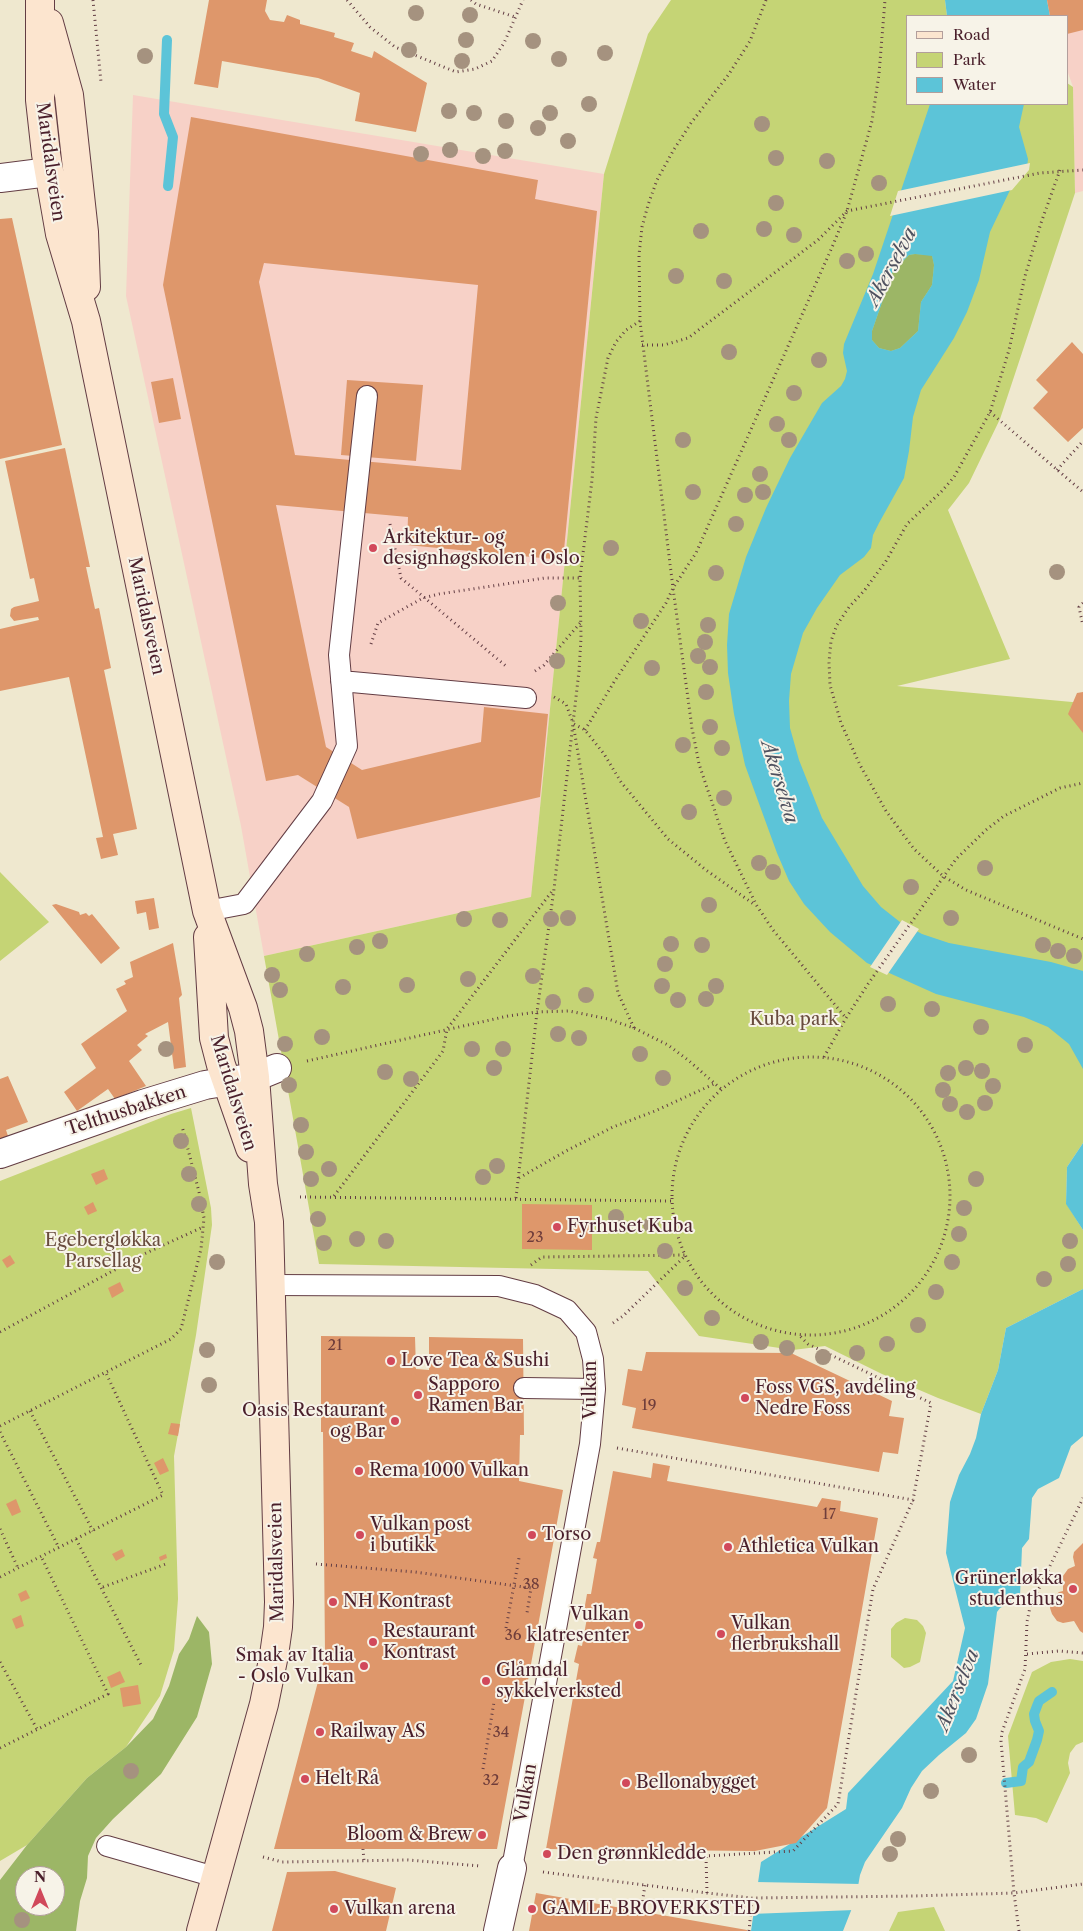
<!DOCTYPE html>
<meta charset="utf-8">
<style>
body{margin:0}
#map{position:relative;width:1083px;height:1931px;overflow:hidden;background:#efe8cf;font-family:"Libre Caslon Text",serif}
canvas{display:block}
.legend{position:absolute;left:906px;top:15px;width:162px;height:90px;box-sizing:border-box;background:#f7f3e8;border:1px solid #b29e9c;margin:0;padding:6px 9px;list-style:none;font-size:15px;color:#4a1f2b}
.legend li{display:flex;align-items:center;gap:10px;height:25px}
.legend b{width:25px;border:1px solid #b29e9c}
.north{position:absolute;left:15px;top:1866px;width:50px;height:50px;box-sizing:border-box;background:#f7f3e8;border:1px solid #b29e9c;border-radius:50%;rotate:0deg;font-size:14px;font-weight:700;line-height:20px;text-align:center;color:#4a1f2b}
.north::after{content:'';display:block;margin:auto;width:18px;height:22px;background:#d1495b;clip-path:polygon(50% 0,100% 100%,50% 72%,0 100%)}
</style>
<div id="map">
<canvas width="1083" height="1931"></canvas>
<ul class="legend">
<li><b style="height:6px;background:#fce5cf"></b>Road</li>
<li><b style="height:14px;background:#c5d475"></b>Park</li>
<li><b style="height:14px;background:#5cc4d8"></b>Water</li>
</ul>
<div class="north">N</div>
</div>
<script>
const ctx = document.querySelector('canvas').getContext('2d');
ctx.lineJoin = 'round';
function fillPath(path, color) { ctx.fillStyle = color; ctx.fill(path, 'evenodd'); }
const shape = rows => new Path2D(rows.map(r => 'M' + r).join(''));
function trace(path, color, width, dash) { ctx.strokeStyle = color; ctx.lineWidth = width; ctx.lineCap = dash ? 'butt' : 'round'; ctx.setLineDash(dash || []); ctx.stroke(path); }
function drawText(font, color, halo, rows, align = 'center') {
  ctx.font = font + ' "Libre Caslon Text",serif'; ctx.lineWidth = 4; ctx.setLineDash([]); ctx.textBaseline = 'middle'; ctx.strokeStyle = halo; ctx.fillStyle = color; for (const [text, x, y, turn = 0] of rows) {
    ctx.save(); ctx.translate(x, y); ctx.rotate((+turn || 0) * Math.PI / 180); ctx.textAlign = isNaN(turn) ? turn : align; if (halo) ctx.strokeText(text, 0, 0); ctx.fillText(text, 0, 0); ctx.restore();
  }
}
fillPath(shape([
 [1047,0,1083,0,1083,191,1075,193,1073,87,1067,70,1067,16,1050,16],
 [133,95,604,174,531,897,264,956,241,826,126,296]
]), '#f7d1c7');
fillPath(shape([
 [671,0,945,0,947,16,907,16,907,104,1067,104,1067,83,1073,87,1075,193,1000,419,969,483,948,510,1010,659,897,686,1083,703,1083,1143,1067,1167,1066,1203,1083,1230,1083,1289,1006,1328,998,1370,981,1414,938,1398,882,1374,825,1346,793,1350,699,1336,648,1271,319,1264,264,956,531,897,604,174,648,34],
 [0,872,49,922,0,961],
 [191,1108,211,1208,212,1225,196,1335,174,1456,178,1599,174,1650,160,1696,126,1747,87,1778,27,1845,0,1861,0,1181,171,1114],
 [905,1618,917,1620,923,1626,926,1633,920,1662,910,1667,904,1668,891,1657,891,1629,896,1623],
 [1070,1659,1083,1661,1083,1742,1076,1745,1070,1753,1068,1763,1070,1773,1047,1823,1036,1818,1015,1815,1008,1736,1032,1672,1051,1662],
 [934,1907,945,1931,889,1931,898,1912]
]), '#c5d475');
fillPath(shape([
 [915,254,932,255,934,265,932,285,921,302,918,331,900,348,891,351,879,348,872,340,872,331,893,271,909,255],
 [197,1616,209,1632,212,1664,197,1717,161,1774,113,1819,96,1838,88,1856,87,1878,80,1901,76,1931,0,1931,0,1880,27,1845,87,1778,126,1747,153,1719,169,1686,179,1654,189,1639],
 [25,1876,55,1876,55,1906,25,1906]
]), '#9cb666');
fillPath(shape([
 [945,0,1047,0,1050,16,947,16],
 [930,104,1024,104,1019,127,1028,159,1027,168,1011,188,990,232,979,280,967,312,954,338,921,390,913,417,909,451,904,478,879,523,873,535,871,548,864,557,840,575,817,608,803,633,791,674,789,701,790,728,799,760,822,818,863,886,881,907,900,922,922,934,949,943,1051,962,1083,971,1083,1069,1069,1044,1048,1027,1024,1017,936,994,867,963,830,932,804,904,789,881,777,853,745,765,734,714,728,673,727,645,729,614,746,557,766,508,790,458,822,403,841,386,845,379,847,371,843,353,844,344,873,274],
 [915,254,932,256,934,265,932,285,921,302,918,331,900,348,891,351,879,348,872,340,872,331,893,271,909,255],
 [1083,1143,1083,1230,1066,1204,1067,1167],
 [1083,1289,1083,1436,1071,1446,1059,1478,1038,1489,1032,1498,1029,1539,1022,1548,1020,1596,1011,1597,1011,1602,1000,1608,997,1612,988,1684,976,1719,966,1733,939,1755,922,1771,911,1788,902,1808,865,1862,860,1875,856,1898,843,1931,751,1931,761,1862,846,1809,848,1793,953,1681,965,1628,946,1553,950,1502,959,1475,970,1454,976,1438,981,1414,998,1370,1006,1328]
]), '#5cc4d8');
fillPath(shape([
 [1030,163,1029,170,1012,190,890,216,898,191],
 [902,920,919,929,887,975,870,967],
 [756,1882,861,1884,854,1910,751,1914]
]), '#efe8cf');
trace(shape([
 [167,40,164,114,173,137,168,186],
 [1006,1783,1021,1781,1023,1767,1029,1762,1037,1740,1039,1731,1035,1721,1034,1714,1037,1706,1039,1701,1052,1692]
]), '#5cc4d8', 10);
fillPath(shape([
 [209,0,267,0,265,11,270,20,284,22,287,15,300,20,300,24,335,33,334,37,354,43,351,51,372,58,374,51,427,83,416,132,355,121,360,93,318,78,222,61,218,88,194,84],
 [1047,0,1083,0,1083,30,1067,34,1067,16,1050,16],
 [191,117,538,180,535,199,597,211,563,560,407,545,408,517,276,505,326,747,362,770,481,742,484,707,548,714,540,797,357,839,349,807,298,775,266,781,163,285],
 [264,263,478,285,461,470,295,455,259,282],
 [12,218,62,445,0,459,0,219],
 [1072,342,1083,354,1083,428,1068,442,1033,408,1048,392,1036,380],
 [173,378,181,419,159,423,151,382],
 [347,380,423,385,416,461,341,455],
 [65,448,90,567,86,567,95,609,99,608,111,668,104,670,137,829,113,834,118,855,101,859,96,838,103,837,69,677,0,691,0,629,39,620,38,617,14,621,10,616,11,609,14,607,39,601,34,578,30,579,5,461],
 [1083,692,1083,733,1068,714,1077,693],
 [154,898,159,928,149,930,146,912,137,914,135,901],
 [56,904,79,912,80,915,86,913,89,916,92,914,120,948,101,964,52,905],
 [173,943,182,995,179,998,186,1067,174,1069,168,1022,145,1034,148,1036,137,1045,142,1050,129,1061,146,1086,115,1099,108,1089,77,1111,64,1092,96,1068,81,1044,127,1011,116,989,126,984,124,981,133,977,130,962],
 [8,1076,28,1122,6,1130,8,1136,0,1139,0,1079],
 [104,1169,108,1179,96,1185,91,1174],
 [93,1202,97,1211,88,1215,84,1207],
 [522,1204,592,1205,592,1250,522,1249],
 [10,1255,15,1263,7,1268,2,1260],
 [120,1282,124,1291,112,1298,108,1288],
 [321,1336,415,1337,416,1369,429,1370,429,1337,523,1339,524,1435,520,1435,519,1481,563,1490,497,1849,274,1849,325,1655,323,1432,321,1432],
 [646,1352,791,1353,892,1401,889,1416,904,1418,898,1454,883,1452,879,1472,632,1428,636,1408,622,1405,628,1369,642,1371],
 [171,1423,180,1424,178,1436,168,1434],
 [163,1458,169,1471,160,1475,154,1463],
 [653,1463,670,1466,667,1481,817,1507,822,1498,841,1501,840,1511,878,1518,827,1808,796,1843,755,1851,546,1849,579,1664,574,1662,578,1645,582,1646,588,1612,584,1611,587,1594,591,1594,597,1559,593,1558,597,1542,600,1542,613,1471,651,1478],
 [16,1499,21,1512,12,1516,6,1504],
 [1083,1543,1083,1633,1080,1631,1074,1621,1063,1623,1057,1621,1052,1614,1050,1608,1052,1598,1059,1592,1063,1591,1063,1576,1068,1569,1075,1566,1073,1557,1074,1552],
 [122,1549,125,1556,116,1561,112,1554],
 [166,1554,167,1558,160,1561,159,1557],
 [26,1590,30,1598,21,1602,18,1594],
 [21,1615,24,1626,16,1629,12,1619],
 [120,1671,125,1682,111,1688,107,1677],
 [138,1685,141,1704,123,1707,120,1688],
 [335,1871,396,1888,386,1931,272,1931,287,1872],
 [536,1893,747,1930,747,1931,529,1931]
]), '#de976b');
const service = shape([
 [341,681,526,698],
 [207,911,244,904,322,801,347,746,339,655,367,396],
 [271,1285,499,1286,535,1295,567,1310,586,1332,593,1359,595,1389,590,1444,512,1868],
 [524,1388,595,1389],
 [107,1846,215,1877]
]);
const pedestrian = shape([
 [498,1931,512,1868]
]);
const minor = shape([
 [0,178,49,172],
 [0,1154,143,1104,205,1085,255,1077,277,1068]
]);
const secondary = shape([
 [40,0,40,100,46,154,60,234,86,321,207,911,243,1008,249,1031,255,1077,263,1184,269,1222,279,1602,278,1627,274,1655,264,1704,201,1931],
 [49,23,69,95,84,232,86,287],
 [208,937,214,1038,221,1065,250,1148]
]);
trace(service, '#633d44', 22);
trace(pedestrian, '#633d44', 30);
trace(minor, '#633d44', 30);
trace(secondary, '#633d44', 30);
trace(shape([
 [93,0,101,82],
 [347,0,370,27,395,47,456,72,475,69,492,61,504,43,523,0],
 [471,0,476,4,515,17],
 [766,0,750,41,729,74,691,123,673,151,657,180,648,205,642,227,639,255,640,321,673,588,692,728,699,764,725,841,757,906,773,930,846,1018],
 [1060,170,1041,223,1025,276,1009,350,990,412,954,477,941,492,907,524,886,561,864,591,849,607,837,625,831,641,829,662,830,685,841,723,860,765,886,811,914,849,943,876,966,890,1083,939],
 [642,345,664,345,688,338,818,240,847,211,1040,173,1083,170],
 [990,412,1083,492],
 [1057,470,1083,441],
 [390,524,401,578,507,667],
 [1083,603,1079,607,1083,626],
 [371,644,378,623,423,598,439,594,545,578,580,578],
 [535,671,544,665,581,622],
 [554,697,566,704,573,723],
 [574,724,585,730,604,754,621,782,668,839,706,870,755,905],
 [574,729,618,993,634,1028],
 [585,730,614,682,666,603,673,588,696,553,833,245,847,211,872,121,879,74,885,0],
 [824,1057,846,1018,868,984,956,859,986,830,1004,816,1060,788,1083,783],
 '672 1196a139 139 0 1 1 278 0a139 139 0 1 1-278 0Z',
 [307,1061,508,1016,537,1012,569,1011,608,1019,634,1028,668,1045,688,1060,721,1089],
 [519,1178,566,1151,613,1127,655,1111,714,1084],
 [334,1196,443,1051,447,1029,553,890],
 [300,1197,672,1201],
 [516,1198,537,1012,554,889,579,671,581,638,580,578,592,480,596,418,608,358,616,342,626,330,640,321],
 [531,1265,542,1257,685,1255],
 [613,1323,623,1316,685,1256],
 [0,1332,144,1254,203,1227],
 [30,1411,93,1531],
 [0,1426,171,1339,181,1329,201,1249,204,1218,199,1192,182,1126],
 [0,1432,59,1548],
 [617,1448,913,1500,931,1403,808,1344,799,1335],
 [0,1529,18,1568],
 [76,1539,141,1665],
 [316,1564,415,1572,531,1588,527,1613,530,1613],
 [0,1577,163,1495,106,1373],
 [103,1587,166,1564],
 [506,1628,519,1558],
 [1027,1654,1059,1651,1083,1653],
 [0,1662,37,1729],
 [0,1748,108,1694,41,1556],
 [483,1769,494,1702],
 [363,1849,364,1861],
 [263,1857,282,1862,408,1860,480,1866],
 [543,1872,707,1893,752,1898,913,1896,1014,1893,1083,1884],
 [707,1893,706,1856,793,1851,838,1804,873,1589,913,1500],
 [641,1911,645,1885],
 [749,1931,752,1898],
 [1019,1931,1014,1893,1001,1741,1002,1732,1025,1669,1027,1622,1030,1607,1083,1498]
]), '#633d44', 3, [1, 4]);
trace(service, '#fff', 20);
trace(pedestrian, '#fff', 28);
trace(minor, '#fff', 28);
trace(secondary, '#fce5cf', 28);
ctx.fillStyle = '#a5927f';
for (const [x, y] of [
 [416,13],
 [470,15],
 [466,40],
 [533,41],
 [409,50],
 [605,53],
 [145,56],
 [559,59],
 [462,61],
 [589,104],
 [449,111],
 [474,113],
 [550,113],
 [506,121],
 [762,124],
 [538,128],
 [568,141],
 [450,150],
 [505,151],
 [421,154],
 [483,156],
 [776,158],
 [827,161],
 [879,183],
 [776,203],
 [764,229],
 [701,231],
 [794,235],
 [866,254],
 [847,261],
 [676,276],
 [724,281],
 [729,352],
 [819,360],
 [794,393],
 [777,424],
 [683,440],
 [789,440],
 [760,474],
 [693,492],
 [763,492],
 [745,495],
 [736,524],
 [611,548],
 [1057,572],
 [716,573],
 [558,603],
 [641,621],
 [708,625],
 [705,642],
 [698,656],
 [557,661],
 [710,667],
 [652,668],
 [706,692],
 [710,727],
 [683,745],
 [722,748],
 [724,798],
 [689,812],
 [759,863],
 [985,868],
 [773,872],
 [911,887],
 [709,905],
 [568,918],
 [951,918],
 [464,919],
 [551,919],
 [500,920],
 [380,941],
 [671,944],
 [702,945],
 [1043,945],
 [357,947],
 [1058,951],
 [307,954],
 [1074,956],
 [665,964],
 [272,975],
 [533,976],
 [468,979],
 [407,985],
 [662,986],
 [716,986],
 [343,987],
 [280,990],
 [586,995],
 [706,999],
 [678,1000],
 [553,1002],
 [888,1004],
 [932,1009],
 [981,1027],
 [558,1034],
 [322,1037],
 [579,1038],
 [285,1044],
 [1025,1045],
 [166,1049],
 [472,1049],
 [503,1049],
 [640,1054],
 [494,1068],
 [966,1068],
 [982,1071],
 [385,1072],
 [948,1073],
 [663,1078],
 [411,1079],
 [289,1085],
 [993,1086],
 [943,1090],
 [985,1103],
 [950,1104],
 [967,1112],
 [301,1125],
 [181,1141],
 [306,1152],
 [497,1166],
 [329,1169],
 [189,1174],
 [483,1177],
 [311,1179],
 [976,1179],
 [199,1204],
 [964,1208],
 [616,1217],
 [318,1219],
 [651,1225],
 [959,1234],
 [357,1239],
 [386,1241],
 [1070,1241],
 [324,1243],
 [665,1251],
 [217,1262],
 [952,1262],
 [1068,1264],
 [1044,1279],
 [685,1288],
 [936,1292],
 [712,1318],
 [918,1325],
 [761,1342],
 [887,1344],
 [787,1348],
 [207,1350],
 [857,1353],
 [823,1357],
 [209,1385],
 [969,1755],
 [131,1771],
 [931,1791],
 [898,1839],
 [890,1854],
 [22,1920]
]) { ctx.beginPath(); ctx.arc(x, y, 8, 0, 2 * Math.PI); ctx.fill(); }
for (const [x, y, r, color] of [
 [373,548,5,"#d1495b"],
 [557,1227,5,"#d1495b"],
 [391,1361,5,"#d1495b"],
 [418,1395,5,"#d1495b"],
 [745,1398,5,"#d1495b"],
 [395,1421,5,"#d1495b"],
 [359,1471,5,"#d1495b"],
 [360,1535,5,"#d1495b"],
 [532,1535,5,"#d1495b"],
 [728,1547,5,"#d1495b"],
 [1073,1589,5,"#d1495b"],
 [333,1602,5,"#d1495b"],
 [639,1625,5,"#d1495b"],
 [721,1634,5,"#d1495b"],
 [373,1642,5,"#d1495b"],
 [364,1666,5,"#d1495b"],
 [486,1681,5,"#d1495b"],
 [320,1732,5,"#d1495b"],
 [305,1779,5,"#d1495b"],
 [626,1783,5,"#d1495b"],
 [482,1835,5,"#d1495b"],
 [547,1854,5,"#d1495b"],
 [334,1909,5,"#d1495b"],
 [532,1909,5,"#d1495b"]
]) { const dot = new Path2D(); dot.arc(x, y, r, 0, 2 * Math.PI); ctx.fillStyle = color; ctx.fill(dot); trace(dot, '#f7f3e8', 2); }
drawText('15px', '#6f3d3b', null, [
 ["23",535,1238],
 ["21",335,1346],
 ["19",649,1406],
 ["17",829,1515],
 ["38",531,1585],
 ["36",513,1636],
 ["34",501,1733],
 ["32",491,1781]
]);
drawText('18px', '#4a1f2b', '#f7f3e8', [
 ["Maridalsveien",50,162,82],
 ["Maridalsveien",146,616,78],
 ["Maridalsveien",233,1093,73],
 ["Telthusbakken",126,1111,-18],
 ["Vulkan",591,1390,-90],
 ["Maridalsveien",277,1562,-91],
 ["Vulkan",526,1793,-80]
]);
drawText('18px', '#4a1f2b', '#f7f3e8', [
 ["Arkitektur- og",383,538],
 ["designhøgskolen i Oslo",383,559],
 ["Fyrhuset Kuba",567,1227],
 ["Love Tea & Sushi",401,1361],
 ["Sapporo",428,1385],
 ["Ramen Bar",428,1406],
 ["Foss VGS, avdeling",755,1388],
 ["Nedre Foss",755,1409],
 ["Oasis Restaurant",385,1411,"right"],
 ["og Bar",385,1432,"right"],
 ["Rema 1000 Vulkan",369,1471],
 ["Vulkan post",370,1525],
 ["i butikk",370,1546],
 ["Torso",542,1535],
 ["Athletica Vulkan",738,1547],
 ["Grünerløkka",1063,1579,"right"],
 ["studenthus",1063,1600,"right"],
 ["NH Kontrast",343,1602],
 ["Vulkan",629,1615,"right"],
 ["klatresenter",629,1636,"right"],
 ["Vulkan",731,1624],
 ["flerbrukshall",731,1645],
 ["Restaurant",383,1632],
 ["Kontrast",383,1653],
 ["Smak av Italia",354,1656,"right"],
 ["- Oslo Vulkan",354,1677,"right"],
 ["Glåmdal",496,1671],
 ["sykkelverksted",496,1692],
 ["Railway AS",330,1732],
 ["Helt Rå",315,1779],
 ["Bellonabygget",636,1783],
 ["Bloom & Brew",472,1835,"right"],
 ["Den grønnkledde",557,1854],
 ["Vulkan arena",344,1909],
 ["GAMLE BROVERKSTED",542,1909]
], 'left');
drawText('18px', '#694c3e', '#f7f3e8', [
 ["Kuba park",794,1020],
 ["Egebergløkka",103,1241],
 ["Parsellag",103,1262]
]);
drawText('italic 19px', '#4f515f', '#f7f3e8', [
 ["Akerselva",892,267,-62],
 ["Akerselva",779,782,73],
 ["Akerselva",958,1690,-68]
]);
</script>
